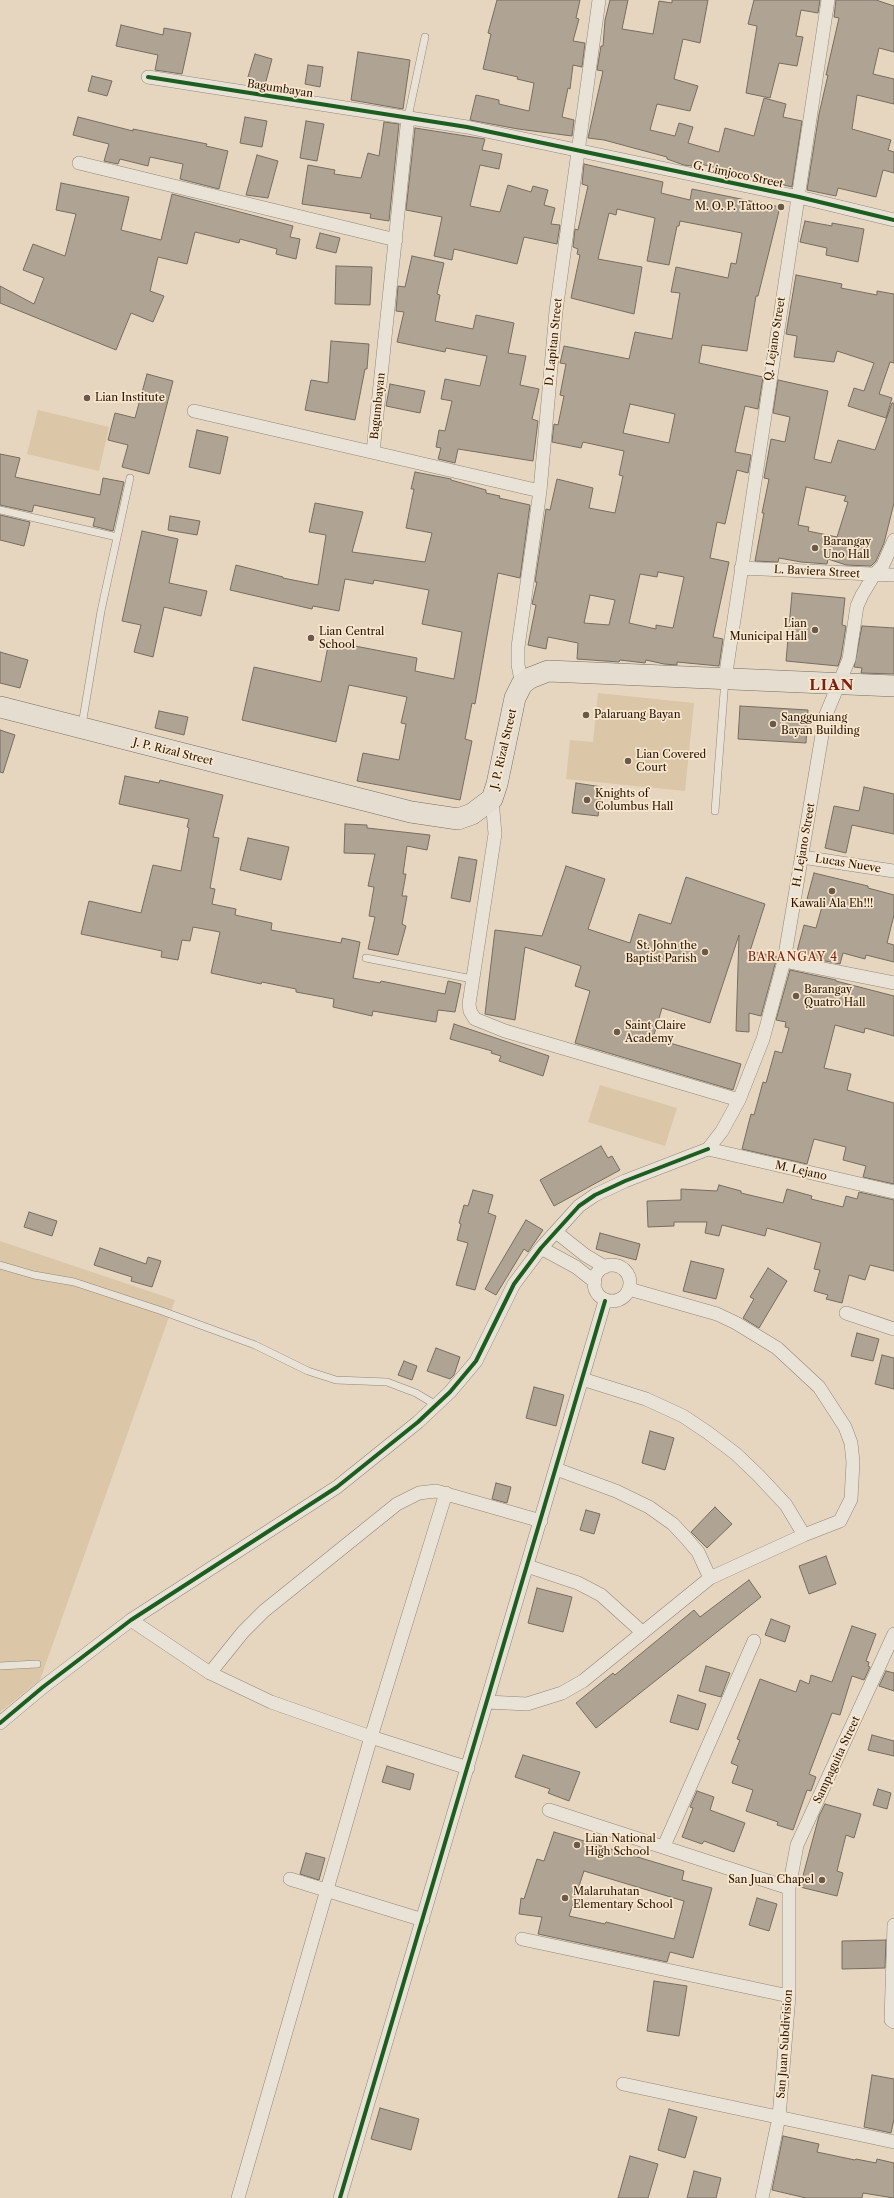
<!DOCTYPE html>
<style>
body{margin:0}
canvas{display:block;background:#e6d6bf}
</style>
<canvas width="894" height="2198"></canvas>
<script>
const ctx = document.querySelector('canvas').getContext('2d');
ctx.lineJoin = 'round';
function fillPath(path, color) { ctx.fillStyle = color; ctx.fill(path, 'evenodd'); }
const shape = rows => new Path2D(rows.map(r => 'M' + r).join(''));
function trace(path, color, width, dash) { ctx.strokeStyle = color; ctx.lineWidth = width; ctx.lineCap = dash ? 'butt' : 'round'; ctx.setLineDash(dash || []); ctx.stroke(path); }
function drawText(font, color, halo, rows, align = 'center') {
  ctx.font = font + ' "Libre Caslon Text",serif'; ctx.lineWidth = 3.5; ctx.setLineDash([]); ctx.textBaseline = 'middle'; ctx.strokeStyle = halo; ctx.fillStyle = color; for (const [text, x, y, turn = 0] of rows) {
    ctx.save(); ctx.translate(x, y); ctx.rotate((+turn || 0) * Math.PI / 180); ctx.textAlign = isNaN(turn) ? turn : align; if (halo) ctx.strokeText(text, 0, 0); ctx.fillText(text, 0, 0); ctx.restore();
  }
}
fillPath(shape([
 [38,410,109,427,99,471,27,454],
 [598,693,694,703,685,791,566,779,570,740,593,742],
 [600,1085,677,1108,665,1146,588,1122],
 [0,1241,175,1300,40,1680,0,1712]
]), '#dbc6a7');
const building = shape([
 [497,0,580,0,576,18,579,19,573,41,585,43,582,67,573,65,570,89,568,88,562,117,574,120,572,136,518,129,470,120,476,95,499,100,499,104,529,111,534,83,517,79,518,77,483,69,491,34,488,33,497,0],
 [610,0,628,0,622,29,653,34,659,1,672,3,672,0,708,0,700,43,683,39,674,79,698,86,690,111,657,104,650,130,675,136,679,123,693,127,688,143,719,152,725,128,754,136,764,98,786,104,783,117,802,121,792,187,693,162,692,166,684,165,667,159,667,157,604,140,588,138,603,71,597,70,601,46,603,46,605,20,610,0],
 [754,0,820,0,818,13,801,10,796,36,803,37,797,66,779,63,770,98,746,93,757,26,748,24,754,0],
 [836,0,876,0,894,6,894,52,879,48,873,74,894,79,894,104,857,95,852,129,891,140,888,150,894,152,894,173,883,170,876,197,838,188,836,196,807,190,819,114,828,75,826,75,839,18,834,17,836,0],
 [121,25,163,35,164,28,191,33,182,74,155,70,158,55,116,46,121,25],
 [358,52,410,60,403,109,351,100,358,52],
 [255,54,272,59,265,85,247,80,255,54],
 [308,65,323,67,320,87,305,84,308,65],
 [92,76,112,81,107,96,88,91,92,76],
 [78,117,133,131,133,129,207,144,206,146,228,151,219,189,180,179,183,164,150,157,148,166,120,159,118,164,104,161,109,144,73,135,78,117],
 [245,117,267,121,262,147,240,143,245,117],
 [306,121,324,124,317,161,300,158,306,121],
 [384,122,399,124,389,221,370,218,371,214,302,204,308,165,335,170,334,174,361,178,368,153,379,156,384,122],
 [415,128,485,139,482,150,502,154,499,169,480,165,470,206,500,212,508,185,531,192,533,186,548,190,544,205,555,208,551,224,560,225,557,244,524,237,517,264,454,249,452,260,434,256,442,217,406,210,415,128],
 [257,155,278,161,268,198,246,195,257,155],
 [584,164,663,182,661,193,690,200,692,189,780,207,758,296,756,296,747,351,702,345,699,363,763,377,758,409,745,406,735,452,751,455,748,473,737,470,725,524,717,522,710,558,729,562,713,637,723,639,719,666,677,662,677,665,664,664,646,660,645,663,620,660,619,662,577,659,578,643,548,637,546,649,528,645,536,605,532,604,537,582,535,582,546,509,550,510,557,479,593,488,589,508,615,513,623,476,619,475,624,451,583,442,581,448,552,442,554,424,558,425,564,396,560,395,566,364,560,363,564,346,629,359,635,332,672,339,680,293,671,292,676,267,728,278,731,263,736,264,742,233,680,221,679,226,677,226,669,265,647,261,655,218,617,209,616,215,609,213,598,259,642,267,634,314,571,298,580,255,577,254,578,249,573,247,575,229,578,230,588,186,582,184,584,164],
 [630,404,675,414,669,443,623,433,630,404],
 [658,572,684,577,673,628,656,625,656,629,629,623,640,574,657,577,658,572],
 [590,595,615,600,609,625,584,623,590,595],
 [61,183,129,197,121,230,161,240,172,194,293,226,290,237,300,239,296,259,276,254,277,249,240,239,239,243,195,232,187,264,158,257,150,291,164,296,153,322,131,313,116,350,0,303,0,286,34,304,44,278,23,270,33,244,65,256,76,214,56,210,61,183],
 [805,221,832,226,832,223,864,229,858,262,826,255,827,248,800,242,805,221],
 [320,233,340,238,336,253,316,248,320,233],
 [412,256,444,263,437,294,440,295,435,321,473,329,476,315,514,323,508,353,526,356,520,385,539,389,532,419,538,421,533,461,458,449,455,463,438,459,441,448,436,447,439,430,445,431,452,401,441,399,445,379,480,386,487,356,446,348,445,352,397,342,404,312,396,311,398,286,405,287,412,256],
 [336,266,372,267,370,305,335,304,336,266],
 [796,275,842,284,841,288,877,295,877,291,894,294,894,363,890,362,879,394,892,398,886,418,848,406,854,388,864,391,874,363,837,351,834,362,794,357,797,336,786,334,796,275],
 [331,341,369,344,367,369,365,369,355,420,305,410,311,380,328,383,331,341],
 [147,374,173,381,149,474,122,467,128,445,108,440,115,413,135,418,147,374],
 [778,380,828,391,814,459,831,463,838,440,875,450,892,403,894,403,894,503,884,543,876,561,871,566,846,565,828,559,827,564,801,562,779,558,778,562,755,561,764,513,762,513,769,479,764,478,771,439,785,442,790,417,773,413,778,380],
 [806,487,846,496,844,501,848,502,837,537,808,531,809,527,798,525,806,487],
 [390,384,425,391,420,413,386,406,390,384],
 [197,430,228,437,220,474,189,467,197,430],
 [0,454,20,458,15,477,100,495,103,478,124,482,113,531,93,526,95,518,34,505,32,512,0,505,0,454],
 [415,472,451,479,451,480,486,490,486,493,500,496,499,498,530,505,520,578,498,573,475,704,472,703,465,739,472,741,460,800,357,781,363,753,399,760,406,724,401,723,407,697,349,685,336,742,242,720,254,667,321,682,329,641,417,658,415,671,454,679,462,632,422,624,429,590,374,580,373,584,345,579,339,611,313,606,312,609,230,590,236,565,283,577,283,578,318,585,326,535,309,532,315,503,363,512,352,552,425,562,432,533,406,528,414,489,411,489,415,472],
 [0,515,30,522,24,546,0,540,0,515],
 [170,516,200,521,197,535,168,530,170,516],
 [142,531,178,539,169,583,207,591,201,616,164,607,153,657,134,652,141,625,122,621,142,531],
 [792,593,845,598,842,625,846,626,841,657,838,666,786,661,792,593],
 [862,626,894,628,894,674,861,673,862,668,854,667,862,626],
 [0,652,28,660,20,688,0,683,0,652],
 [740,706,808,710,806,743,738,739,740,706],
 [159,711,188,717,184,735,155,728,159,711],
 [0,730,15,735,3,773,0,772,0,730],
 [125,776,159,783,160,780,223,795,213,837,219,838,210,888,215,889,212,904,236,909,235,915,272,923,271,930,341,943,342,938,360,942,353,978,380,983,381,981,445,994,448,981,461,984,455,1012,438,1010,436,1022,373,1011,372,1016,333,1007,334,999,296,992,296,989,262,982,261,984,211,973,220,932,193,927,190,941,182,940,178,960,161,957,162,951,81,934,89,901,141,913,153,865,181,871,189,828,187,827,189,819,119,804,125,776],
 [576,783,602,787,598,816,572,813,576,783],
 [864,787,894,794,894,834,852,825,846,853,825,848,834,806,859,811,864,787],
 [345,824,367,825,367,828,430,835,427,850,407,846,403,874,406,874,402,896,407,896,402,924,406,926,398,955,368,949,375,917,369,916,374,887,368,886,375,854,344,853,345,824],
 [248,838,289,847,281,880,240,870,248,838],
 [459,857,477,860,470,902,451,898,459,857],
 [566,866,605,879,588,929,630,943,639,914,671,924,686,877,765,904,750,951,777,957,761,1016,749,1013,749,1032,736,1031,739,935,710,1023,662,1008,653,1038,741,1064,733,1090,575,1043,590,991,575,986,581,966,525,947,515,1020,485,1014,495,930,542,936,566,866],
 [814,873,868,886,868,888,894,895,894,915,887,943,894,945,894,962,866,955,865,959,843,953,840,964,796,955,804,925,816,928,823,903,807,899,814,873],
 [790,970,836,980,836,981,894,996,894,1036,865,1028,864,1033,835,1025,824,1068,851,1074,847,1090,894,1103,894,1184,863,1177,866,1166,843,1160,846,1147,814,1139,807,1164,742,1149,751,1114,754,1115,763,1082,766,1083,775,1051,782,1053,789,1028,785,1027,786,1022,776,1020,790,970],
 [454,1024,549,1056,543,1076,499,1061,501,1056,491,1053,492,1051,450,1039,454,1024],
 [601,1146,608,1158,612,1156,620,1170,554,1206,540,1180,601,1146],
 [719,1185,741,1191,741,1193,783,1203,787,1189,812,1196,811,1199,843,1207,846,1196,857,1199,859,1192,894,1200,894,1271,870,1265,865,1280,849,1275,842,1303,826,1299,828,1295,814,1291,820,1270,814,1269,821,1243,767,1228,765,1236,722,1225,719,1236,705,1233,707,1222,674,1222,674,1226,648,1227,647,1201,681,1200,681,1189,717,1191,719,1185],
 [473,1190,493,1195,488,1213,496,1216,475,1290,456,1285,468,1243,457,1240,461,1224,459,1223,464,1205,468,1206,473,1190],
 [29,1212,57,1221,52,1236,24,1227,29,1212],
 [526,1220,543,1230,528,1252,524,1249,496,1295,485,1289,526,1220],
 [600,1233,640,1244,636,1260,596,1249,600,1233],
 [100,1248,146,1264,148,1257,161,1261,152,1287,131,1281,132,1277,94,1265,100,1248],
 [691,1261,724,1269,716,1299,683,1291,691,1261],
 [768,1268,787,1281,759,1328,743,1318,754,1299,750,1297,768,1268],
 [857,1333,879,1339,873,1361,851,1356,857,1333],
 [436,1348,460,1357,454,1375,450,1379,427,1371,436,1348],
 [882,1355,894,1358,894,1389,875,1384,882,1355],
 [404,1361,417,1366,412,1380,398,1375,404,1361],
 [534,1387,564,1395,556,1426,526,1418,534,1387],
 [650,1431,674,1438,665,1470,642,1463,650,1431],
 [496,1483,511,1487,507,1503,492,1499,496,1483],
 [715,1507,732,1524,707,1548,691,1532,715,1507],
 [586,1510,600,1514,594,1534,580,1530,586,1510],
 [826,1556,836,1584,809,1594,799,1566,826,1556],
 [749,1580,761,1597,596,1728,576,1703,613,1673,615,1675,694,1610,700,1617,749,1580],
 [537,1588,572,1597,563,1632,528,1623,537,1588],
 [771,1619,790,1626,785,1642,765,1635,771,1619],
 [852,1626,876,1634,866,1661,869,1662,868,1666,870,1667,864,1680,852,1676,840,1715,832,1713,809,1774,816,1777,811,1791,807,1790,793,1830,777,1825,778,1822,746,1811,753,1790,732,1783,738,1766,731,1763,740,1740,737,1739,760,1679,796,1692,800,1680,809,1684,811,1675,832,1682,852,1626],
 [706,1666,730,1673,721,1697,699,1691,706,1666],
 [886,1671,894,1673,894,1691,879,1686,886,1671],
 [678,1695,706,1704,698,1730,670,1722,678,1695],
 [872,1735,894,1741,894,1756,868,1750,872,1735],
 [523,1755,580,1772,569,1801,548,1793,550,1789,515,1777,523,1755],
 [387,1766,414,1774,410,1790,382,1782,387,1766],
 [878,1789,891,1793,887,1809,873,1805,878,1789],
 [697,1791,714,1797,710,1810,745,1823,734,1852,704,1841,702,1844,682,1837,693,1808,690,1807,697,1791],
 [825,1804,861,1814,854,1838,846,1835,837,1871,843,1873,837,1896,800,1887,819,1816,825,1804],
 [554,1832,684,1871,682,1880,712,1888,693,1958,670,1952,667,1962,538,1934,542,1917,519,1914,521,1898,524,1899,537,1859,544,1861,554,1832],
 [584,1871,684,1901,674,1939,606,1922,605,1924,569,1916,584,1871],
 [306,1853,325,1858,319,1880,300,1874,306,1853],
 [757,1898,777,1904,769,1931,749,1925,757,1898],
 [886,1940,885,1968,842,1969,842,1941,886,1940],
 [654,1981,687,1986,679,2036,647,2031,654,1981],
 [872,2075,894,2079,894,2119,891,2133,864,2127,872,2075],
 [380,2108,419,2119,411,2150,371,2139,380,2108],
 [669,2109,697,2117,685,2158,658,2150,669,2109],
 [783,2136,819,2144,817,2152,855,2160,856,2159,876,2163,877,2159,894,2163,894,2198,863,2193,862,2198,806,2198,772,2190,783,2136],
 [630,2156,658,2164,648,2198,618,2198,630,2156],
 [694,2171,721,2178,716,2198,687,2198,694,2171]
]);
fillPath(building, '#afa394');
trace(building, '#776d60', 1);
const lane = shape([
 [408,117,425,37],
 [0,510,117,537],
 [82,725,101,611,130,478],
 [715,811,725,679],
 [366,958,472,979],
 [0,1265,34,1275,74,1282,162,1311,255,1345,308,1371,336,1380,387,1382,416,1393,436,1405],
 [0,1666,37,1664]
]);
const street = shape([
 [148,77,467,127,799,197,894,220],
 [79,163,396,240],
 [194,411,540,491],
 [373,452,408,117],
 [741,568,894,575],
 [725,679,828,0],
 [522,684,518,665,518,647,540,491,556,311,599,0],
 [492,799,495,834,469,1004,470,1011,475,1019,505,1031,739,1100],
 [802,857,894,871],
 [784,961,894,983],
 [708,1149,722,1131,739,1100,763,1039,784,961,825,717,849,659,857,606,862,595,874,575,883,565,894,540],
 [708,1149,894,1192],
 [556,1232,585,1255,605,1267],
 [541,1248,576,1267,595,1282],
 '594 1283a18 18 0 1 1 36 0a18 18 0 1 1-36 0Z',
 [846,1313,894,1329],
 [582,1379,646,1399,683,1416,707,1432,736,1454,758,1475,786,1505,804,1535],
 [556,1469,616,1491,649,1507,673,1524,686,1538,698,1552,710,1578],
 [527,1566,578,1583,601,1595,642,1632],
 [131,1620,210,1673,271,1702,371,1737,468,1768],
 [210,1673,243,1632,264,1611,397,1504,419,1493,436,1491,541,1521],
 [487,1702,527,1704,562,1693,583,1681,710,1578,804,1535,840,1521,851,1499,853,1462,851,1443,845,1427,819,1387,777,1348,736,1323,717,1314,629,1289],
 [0,1723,43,1687,131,1620,337,1487,418,1422,450,1392,476,1361,514,1284,541,1248,579,1206,595,1195,625,1181,708,1149],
 [549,1810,789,1888],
 [664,1846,754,1641],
 [290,1879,423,1920],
 [894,1925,891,2020,894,2022],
 [522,1939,789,1996],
 [623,2084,894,2142],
 [238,2198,371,1737,446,1493],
 [340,2198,605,1301],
 [762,2198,779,2117,789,1996,789,1888,797,1845,894,1634]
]);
const primary = shape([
 [0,707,411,812,458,819,472,814,492,799,497,784,515,698,522,684,530,678,548,671,894,686]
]);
trace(lane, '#928779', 8);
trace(street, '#928779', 14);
trace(primary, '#776d60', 22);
trace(lane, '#e9e2d6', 7);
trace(street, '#e9e2d6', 13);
trace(primary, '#e5ddd0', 21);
trace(shape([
 [148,77,467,127,799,197,894,220],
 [0,1723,43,1687,131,1620,337,1487,418,1422,450,1392,476,1361,514,1284,541,1248,579,1206,595,1195,625,1181,708,1149],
 [340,2198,605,1301]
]), '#1b5e20', 4);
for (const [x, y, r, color] of [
 [781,207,4,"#6a5949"],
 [87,398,4,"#6a5949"],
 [815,548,4,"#6a5949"],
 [815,630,4,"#6a5949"],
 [311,638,4,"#6a5949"],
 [586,715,4,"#6a5949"],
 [773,724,4,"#6a5949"],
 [628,761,4,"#6a5949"],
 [587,800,4,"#6a5949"],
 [832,891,4,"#6a5949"],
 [705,952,4,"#6a5949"],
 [796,996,4,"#6a5949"],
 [617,1032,4,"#6a5949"],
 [577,1845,4,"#6a5949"],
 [822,1880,4,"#6a5949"],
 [565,1898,4,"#6a5949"]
]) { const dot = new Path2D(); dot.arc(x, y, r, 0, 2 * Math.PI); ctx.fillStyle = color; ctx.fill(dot); trace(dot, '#f8e7cc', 1.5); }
drawText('11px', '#271509', '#f8e7cc', [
 ["Bagumbayan",280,89,9],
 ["G. Limjoco Street",738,175,12],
 ["Q. Lejano Street",775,339,-81],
 ["D. Lapitan Street",554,342,-84],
 ["Bagumbayan",378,406,-84],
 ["L. Baviera Street",817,572,3],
 ["J. P. Rizal Street",504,749,-77],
 ["J. P. Rizal Street",173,752,14],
 ["H. Lejano Street",804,845,-80],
 ["Lucas Nueve",848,864,9],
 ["M. Lejano",801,1171,13],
 ["Sampaguita Street",837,1760,-65],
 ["San Juan Subdivision",785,2044,-86]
]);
drawText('11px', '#271509', '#f8e7cc', [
 ["M. O. P. Tattoo",773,207,"right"],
 ["Lian Institute",95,398],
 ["Barangay",823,542],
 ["Uno Hall",823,555],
 ["Lian",807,624,"right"],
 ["Municipal Hall",807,637,"right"],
 ["Lian Central",319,632],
 ["School",319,645],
 ["Palaruang Bayan",594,715],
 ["Sangguniang",781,718],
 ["Bayan Building",781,731],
 ["Lian Covered",636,755],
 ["Court",636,768],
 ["Knights of",595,794],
 ["Columbus Hall",595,807],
 ["Kawali Ala Eh!!!",832,904,"center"],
 ["St. John the",697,946,"right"],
 ["Baptist Parish",697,959,"right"],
 ["Barangay",804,990],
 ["Quatro Hall",804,1003],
 ["Saint Claire",625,1026],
 ["Academy",625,1039],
 ["Lian National",585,1839],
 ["High School",585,1852],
 ["San Juan Chapel",814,1880,"right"],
 ["Malaruhatan",573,1892],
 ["Elementary School",573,1905]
], 'left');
ctx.letterSpacing = '1px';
drawText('12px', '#7a1f14', '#f8e7cc', [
 ["BARANGAY 4",793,958]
]);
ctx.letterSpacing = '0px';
ctx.letterSpacing = '1px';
drawText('bold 15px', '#7a1f14', '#f8e7cc', [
 ["LIAN",832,686]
]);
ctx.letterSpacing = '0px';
</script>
